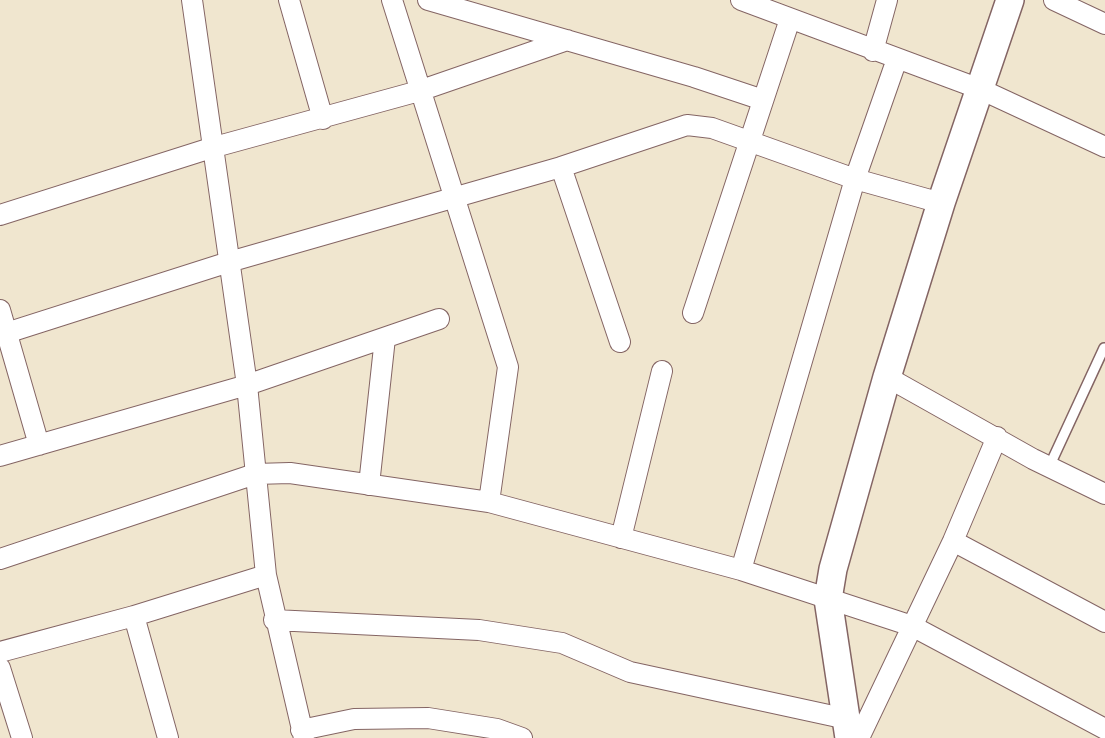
<!DOCTYPE html>
<style>
body{margin:0}
canvas{display:block;background:#f0e6cf}
</style>
<canvas width="1105" height="738"></canvas>
<script>
const ctx = document.querySelector('canvas').getContext('2d');
ctx.lineJoin = 'round';
const shape = rows => new Path2D(rows.map(r => 'M' + r).join(''));
function trace(path, color, width, dash) { ctx.strokeStyle = color; ctx.lineWidth = width; ctx.lineCap = dash ? 'butt' : 'round'; ctx.setLineDash(dash || []); ctx.stroke(path); }
const lane = shape([
 [1049,467,1104,348]
]);
const street = shape([
 [192,0,247,385,266,575,304,738],
 [289,0,323,119],
 [392,0,508,367,489,502,741,570,912,626,1105,729],
 [428,0,694,77,763,100],
 [741,0,980,89,1105,147],
 [1054,0,1105,24],
 [873,51,887,0],
 [561,167,620,342],
 [0,215,211,148,419,91,567,40],
 [0,310,39,445],
 [693,313,790,19],
 [0,335,229,262,561,167,687,125,712,128,855,179,941,203],
 [887,377,1033,459,1105,494],
 [0,456,247,385,439,319],
 [369,485,385,338],
 [621,538,662,371],
 [953,541,1105,622],
 [0,559,255,474,290,473,489,502],
 [741,570,855,179,897,59],
 [134,616,266,575],
 [274,620,479,630,562,643,630,672,847,719],
 [0,652,134,616,168,738],
 [0,668,22,738],
 [301,730,354,719,428,718,497,729,522,738],
 [859,738,953,541,997,437]
]);
const secondary = shape([
 [849,738,828,599,833,569,887,377,941,203,1010,0]
]);
trace(lane, '#846564', 12);
trace(street, '#846564', 22);
trace(secondary, '#846564', 30);
trace(lane, '#fff', 9);
trace(street, '#fff', 20);
trace(secondary, '#fff', 27);
</script>
